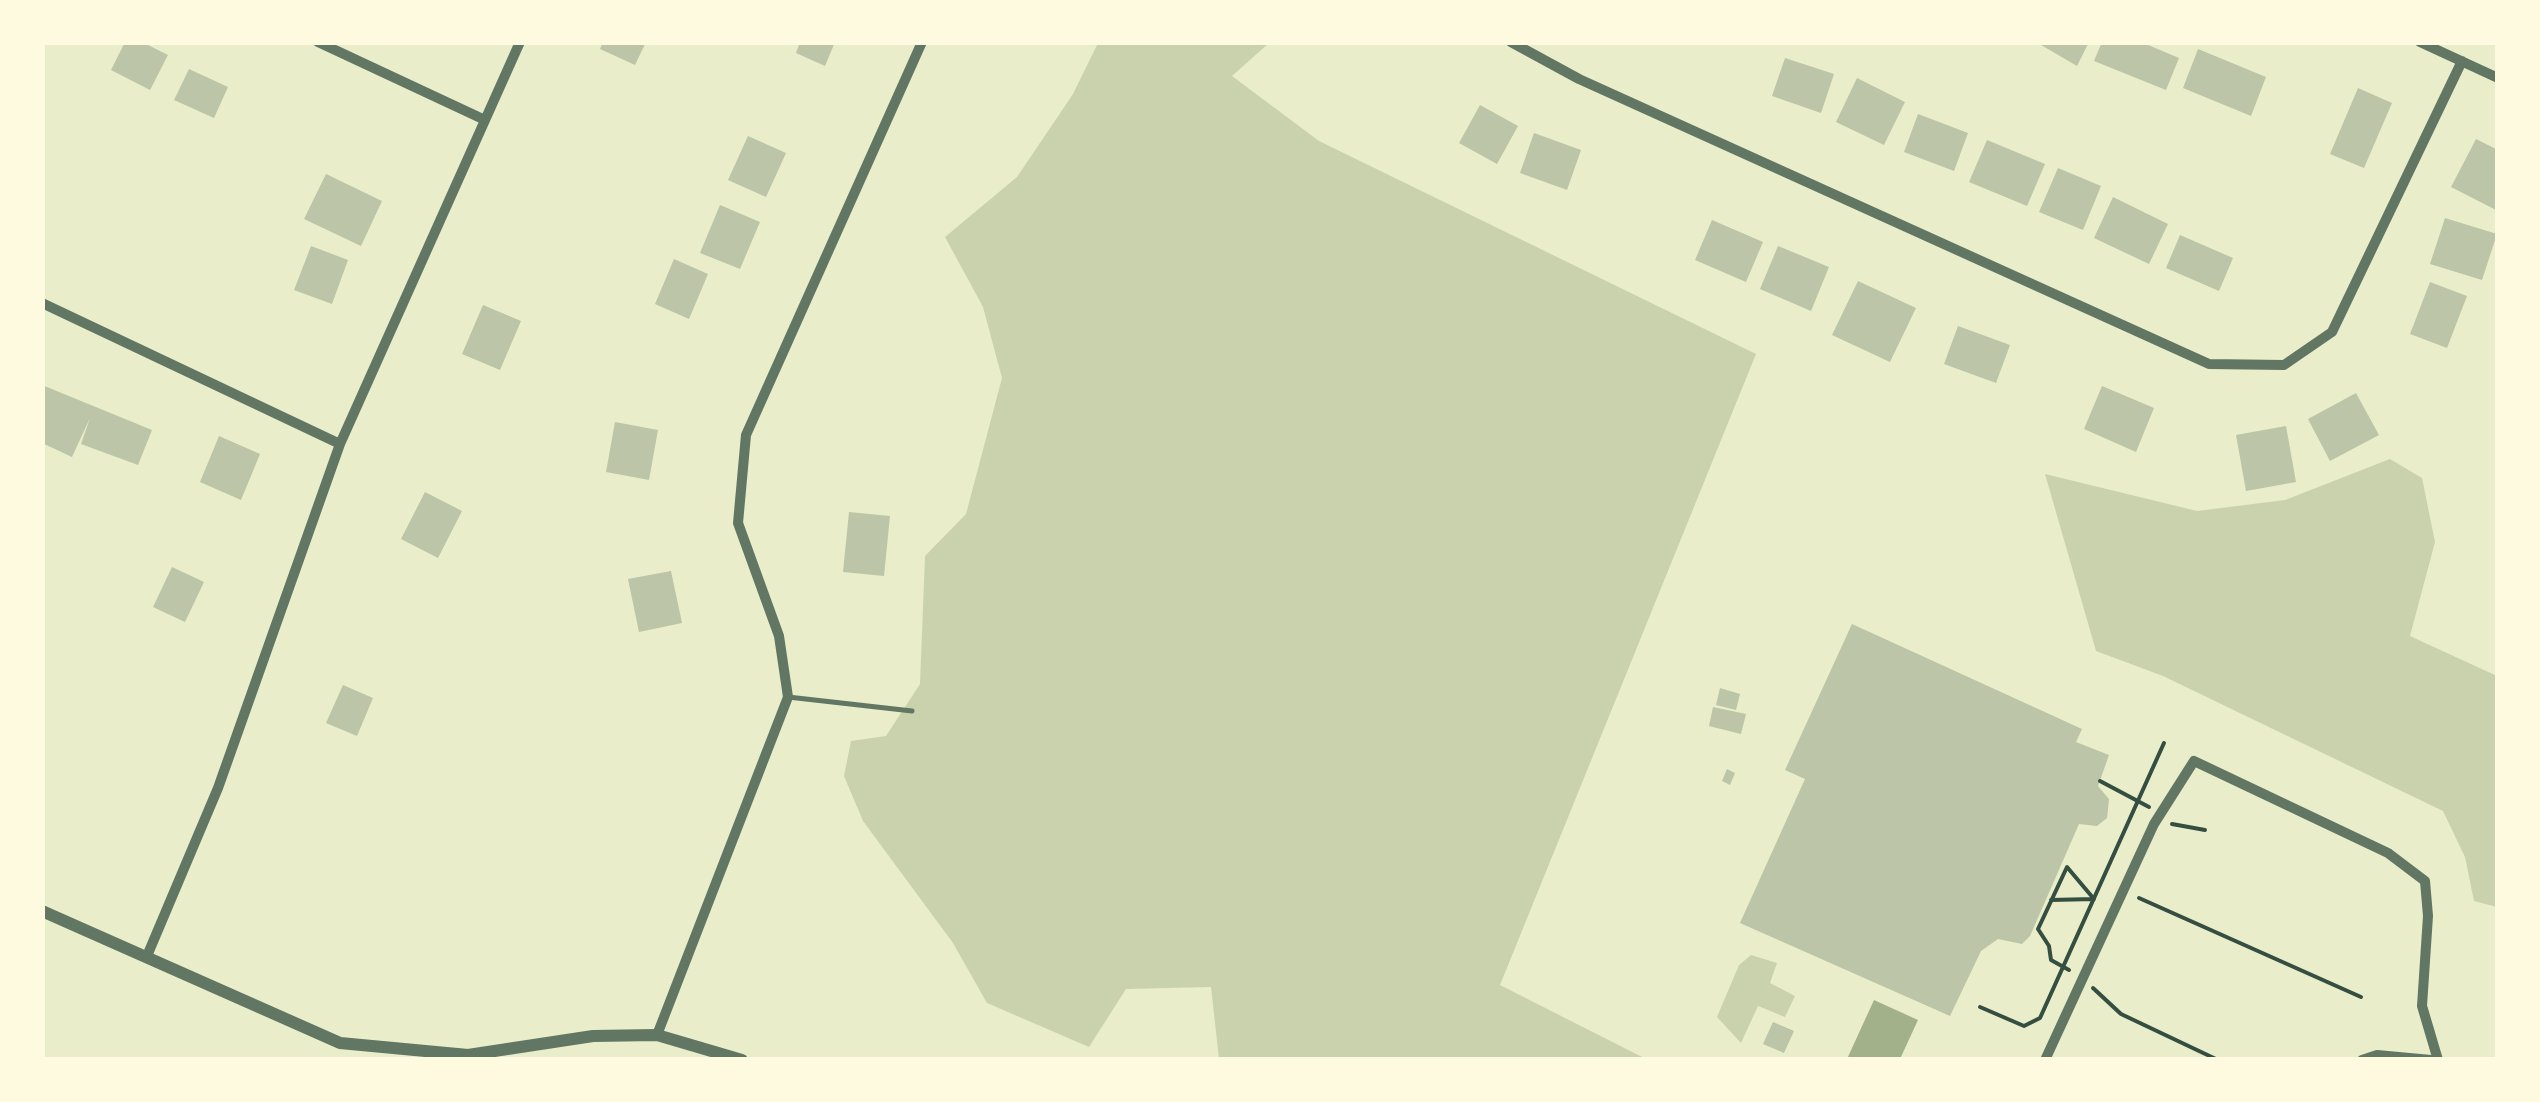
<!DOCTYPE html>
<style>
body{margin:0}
#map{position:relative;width:2540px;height:1102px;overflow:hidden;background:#e9edc9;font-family:Signika,sans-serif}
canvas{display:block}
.frame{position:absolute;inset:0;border:45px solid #fefae0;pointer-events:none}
</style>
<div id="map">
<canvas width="2540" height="1102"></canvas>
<div class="frame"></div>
</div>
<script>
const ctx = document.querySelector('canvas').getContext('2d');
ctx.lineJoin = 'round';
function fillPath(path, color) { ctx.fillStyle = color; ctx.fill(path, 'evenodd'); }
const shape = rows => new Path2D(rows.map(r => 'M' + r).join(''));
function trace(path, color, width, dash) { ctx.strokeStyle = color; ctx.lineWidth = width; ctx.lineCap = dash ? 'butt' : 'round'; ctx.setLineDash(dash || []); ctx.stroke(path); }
fillPath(shape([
 [1098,43,1269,43,1232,76,1319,141,1756,354,1500,985,1646,1059,1219,1059,1211,987,1126,989,1089,1047,987,1003,953,943,863,821,844,776,851,741,886,736,920,684,925,556,966,514,1002,378,983,307,945,237,1017,177,1073,94],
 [2390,459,2422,478,2435,542,2410,636,2497,676,2497,907,2474,901,2465,857,2443,811,2163,676,2096,651,2045,474,2197,511,2285,500],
 [1751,955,1777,963,1770,983,1795,996,1785,1017,1758,1006,1741,1043,1717,1017,1739,965]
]), '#cad2ad');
fillPath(shape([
 [1874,1000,1918,1020,1900,1059,1847,1059]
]), '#a3b18a');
fillPath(shape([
 [125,42,142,42,168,55,150,90,111,70],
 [603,42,646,42,635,65,600,49],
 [800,42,835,42,825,66,796,53],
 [2036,42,2089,42,2077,66],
 [2102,42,2141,42,2179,58,2166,90,2094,61],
 [2198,49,2266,77,2251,116,2183,88],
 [1785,58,1834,74,1821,113,1772,96],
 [189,69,228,87,214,118,174,100],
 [1857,78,1905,102,1884,145,1836,122],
 [2358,88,2392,103,2364,168,2330,154],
 [1480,105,1518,126,1497,164,1459,143],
 [1918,114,1968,133,1954,171,1904,152],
 [1534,133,1581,150,1567,190,1520,173],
 [748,136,786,153,766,197,728,180],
 [2476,139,2498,150,2498,211,2451,187],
 [1987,140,2045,164,2027,206,1969,182],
 [2058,168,2101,186,2083,230,2039,212],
 [326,174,382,201,361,246,304,219],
 [2113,197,2168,224,2149,264,2094,238],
 [720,205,760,222,740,269,700,253],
 [2445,218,2497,234,2482,280,2430,264],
 [1712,220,1763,242,1746,282,1695,260],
 [2180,235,2233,258,2219,291,2166,268],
 [311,246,348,260,332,304,294,290],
 [1778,246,1829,267,1811,311,1760,289],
 [674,259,708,274,689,319,655,304],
 [1858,281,1916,308,1890,362,1832,335],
 [2430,282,2467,296,2447,348,2410,334],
 [483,305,521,321,500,370,462,354],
 [1958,326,2010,345,1996,383,1944,364],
 [42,385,152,430,138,465,81,444,90,418,72,457,42,443],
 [2102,386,2154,408,2136,452,2084,429],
 [2356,393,2379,435,2330,461,2308,419],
 [615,422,658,430,649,480,606,472],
 [2286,426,2296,482,2246,491,2236,435],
 [219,436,260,454,241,500,200,482],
 [425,492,462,511,438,558,401,539],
 [849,512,890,516,884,576,843,572],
 [172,567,204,582,185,622,153,607],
 [671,571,682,623,639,632,628,579],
 [1852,624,2082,729,2076,742,2109,755,2098,786,2109,799,2107,818,2097,826,2079,824,2030,936,2022,944,1998,939,1981,951,1950,1016,1740,923,1805,779,1785,770],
 [343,685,373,698,357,736,326,723],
 [1720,688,1740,694,1736,710,1716,705],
 [1713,707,1746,714,1741,734,1709,726],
 [1727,769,1735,773,1730,785,1722,781],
 [1773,1022,1794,1031,1784,1053,1763,1044]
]), '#bcc5a7');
trace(shape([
 [2100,781,2149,807],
 [2172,824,2205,830],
 [2139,898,2361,997],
 [2051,900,2094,899,2067,867,2038,929,2049,946,2051,960,2069,970],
 [2093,988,2121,1014,2218,1060],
 [1980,1007,2024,1026,2040,1018,2164,743]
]), '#344e41', 4);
trace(shape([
 [788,697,912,711]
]), '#617663', 5);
trace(shape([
 [318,42,485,120],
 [1511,42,1579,79,2209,364,2284,365,2332,332,2462,61],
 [2420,42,2498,78],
 [42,303,340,444],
 [147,956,218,788,340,444,520,42],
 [657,1035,788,697,779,636,738,523,746,435,922,42],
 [2045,1060,2154,824,2194,761,2388,853,2425,881,2428,916,2422,1006,2438,1060],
 [2362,1060,2377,1055,2431,1060]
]), '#617663', 10);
trace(shape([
 [42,911,340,1043,468,1055,593,1036,657,1035,742,1060]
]), '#617663', 12);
</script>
